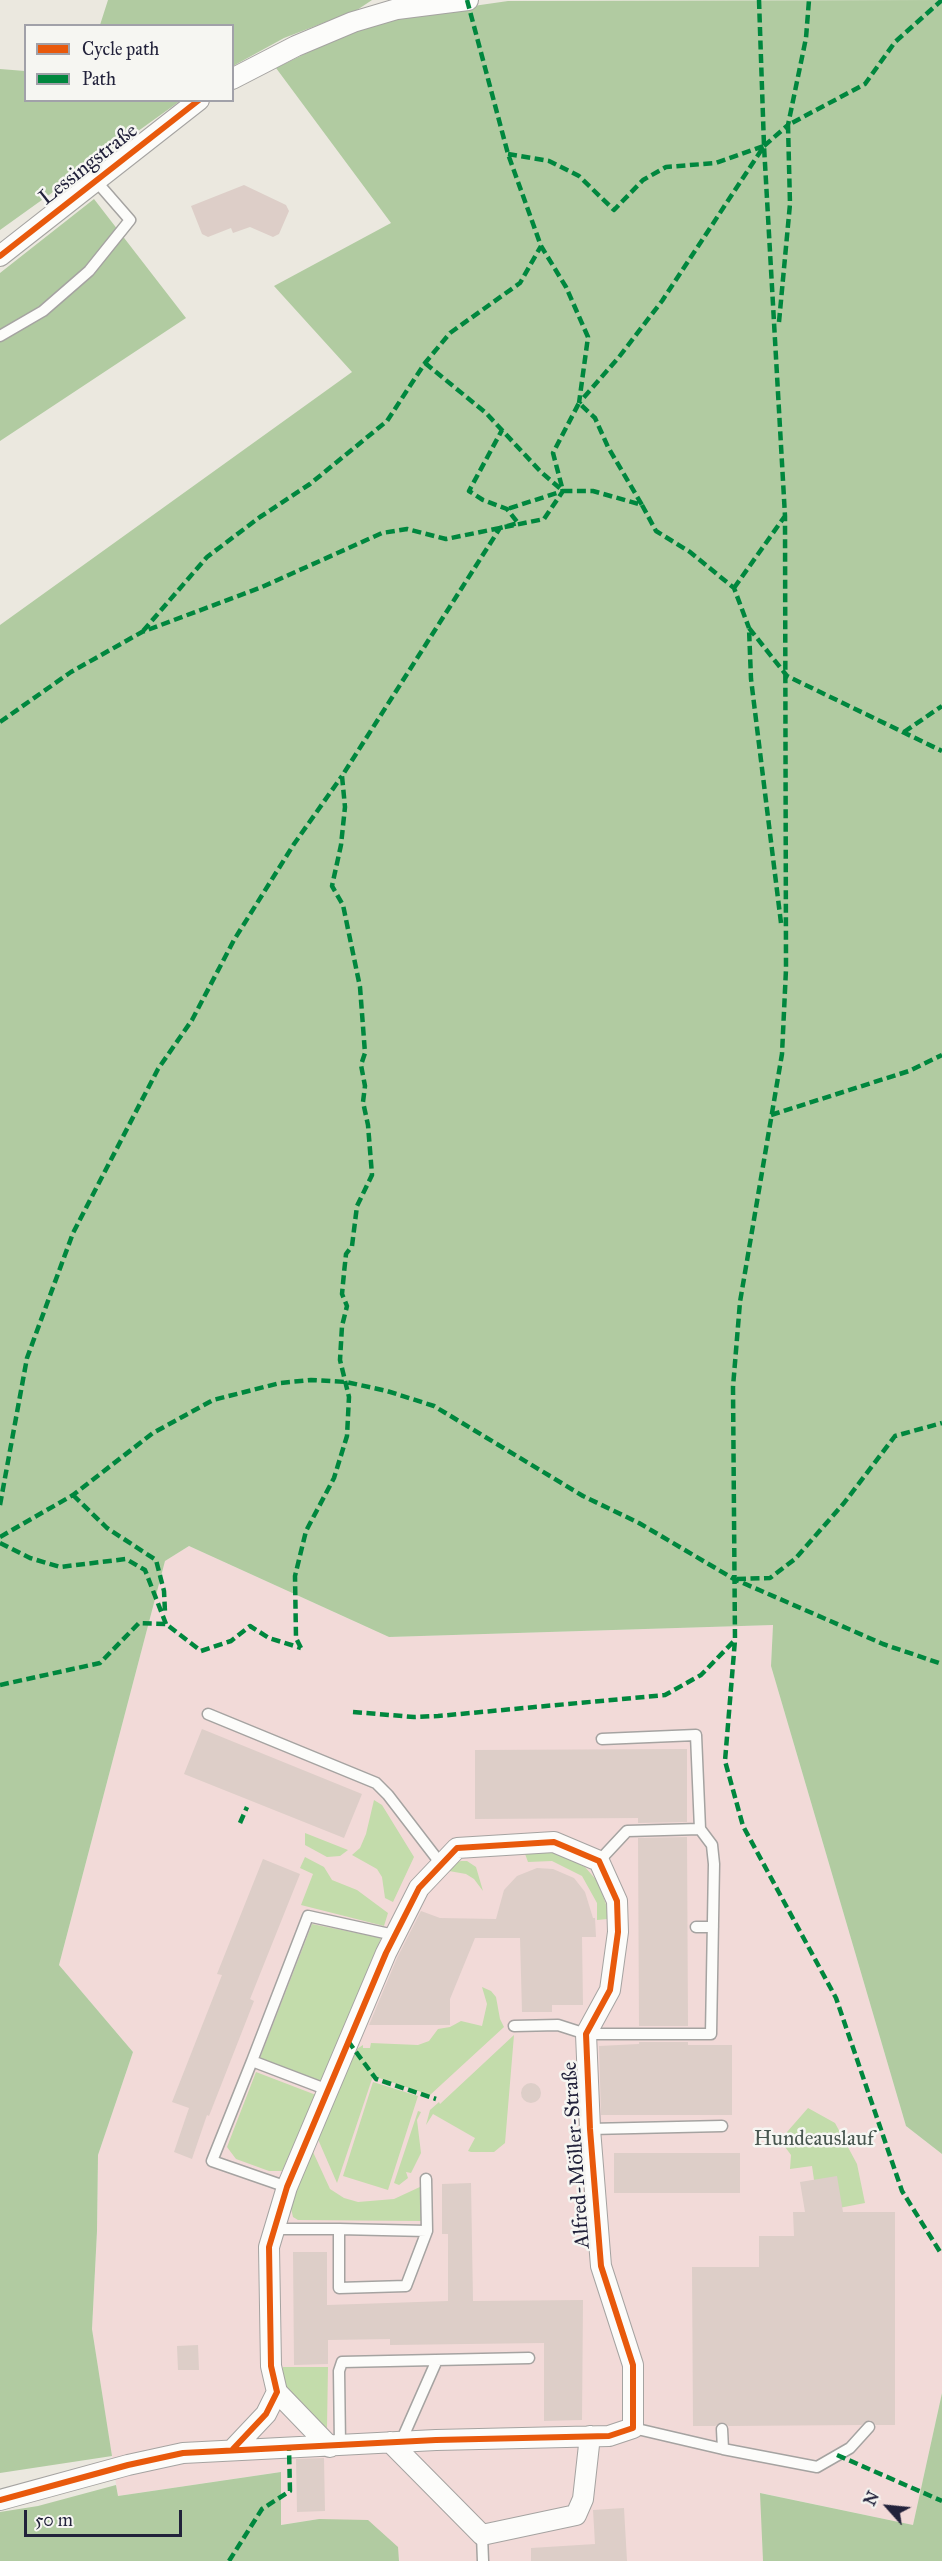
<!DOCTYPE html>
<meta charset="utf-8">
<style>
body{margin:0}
#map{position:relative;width:942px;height:2561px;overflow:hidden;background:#ebe8df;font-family:"IM FELL Great Primer",serif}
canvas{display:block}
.legend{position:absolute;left:24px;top:24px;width:210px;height:78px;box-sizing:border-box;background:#f6f6f2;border:2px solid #a1a1a9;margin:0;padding:8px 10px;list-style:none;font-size:18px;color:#22223b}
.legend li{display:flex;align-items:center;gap:12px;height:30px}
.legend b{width:30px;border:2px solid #a1a1a9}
.north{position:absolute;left:858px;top:2477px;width:60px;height:60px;-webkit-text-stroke:4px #f6f6f2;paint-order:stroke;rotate:297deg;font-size:16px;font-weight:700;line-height:24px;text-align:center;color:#22223b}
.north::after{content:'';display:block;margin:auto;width:21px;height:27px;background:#22223b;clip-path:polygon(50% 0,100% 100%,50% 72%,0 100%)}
.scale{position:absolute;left:24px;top:2510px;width:158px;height:27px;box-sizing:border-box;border:3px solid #22223b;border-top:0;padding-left:8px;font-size:18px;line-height:21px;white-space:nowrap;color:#22223b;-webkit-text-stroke:4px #f6f6f2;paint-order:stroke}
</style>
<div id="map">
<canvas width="942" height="2561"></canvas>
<ul class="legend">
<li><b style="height:8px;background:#e8590c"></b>Cycle path</li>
<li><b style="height:8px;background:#00873e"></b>Path</li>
</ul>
<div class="north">N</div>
<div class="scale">50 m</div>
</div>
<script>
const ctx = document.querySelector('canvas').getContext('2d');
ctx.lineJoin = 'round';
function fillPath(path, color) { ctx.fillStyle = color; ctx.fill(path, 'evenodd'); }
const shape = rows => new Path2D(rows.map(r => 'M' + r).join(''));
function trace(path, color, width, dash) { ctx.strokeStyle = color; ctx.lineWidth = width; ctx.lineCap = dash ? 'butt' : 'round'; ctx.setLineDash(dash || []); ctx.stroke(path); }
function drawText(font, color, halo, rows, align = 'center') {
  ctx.font = font + ' "IM FELL Great Primer",serif'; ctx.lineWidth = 5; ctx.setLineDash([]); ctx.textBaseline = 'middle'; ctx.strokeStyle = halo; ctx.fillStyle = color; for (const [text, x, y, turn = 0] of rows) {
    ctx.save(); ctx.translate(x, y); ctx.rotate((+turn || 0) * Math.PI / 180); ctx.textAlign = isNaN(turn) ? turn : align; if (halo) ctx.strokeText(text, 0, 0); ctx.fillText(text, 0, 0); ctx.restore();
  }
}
fillPath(shape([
 [189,1546,389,1637,773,1625,771,1666,906,2126,942,2154,942,2393,913,2525,761,2493,763,2561,399,2561,397,2547,319,2519,280,2525,280,2472,118,2496,92,2329,97,2231,98,2155,133,2052,59,1965,165,1561]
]), '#f2dad8');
fillPath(shape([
 [374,1800,382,1805,414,1857,393,1902,385,1898,382,1877,377,1869,352,1855,360,1848,366,1834],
 [305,1833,348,1850,340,1856,327,1857,305,1845],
 [524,1851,554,1852,585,1867,598,1882,607,1907,607,1919,597,1920,597,1903,582,1876,552,1861,528,1862],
 [305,1857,324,1867,332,1880,357,1890,388,1913,384,1926,301,1905,313,1874,300,1868],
 [461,1861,467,1861,476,1867,483,1891,474,1879,466,1874,449,1871,448,1866],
 [312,1924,381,1938,322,2082,260,2058],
 [482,1987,491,1991,496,1997,500,2019,504,2027,430,2095,373,2076,337,2183,317,2137,352,2052,363,2045,363,2048,370,2048,371,2043,418,2045,429,2041,438,2029,450,2027,461,2021,482,2026,487,2004],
 [514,2035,505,2143,494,2152,471,2152,468,2151,475,2138,433,2114,426,2125,430,2110,439,2102,440,2104],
 [256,2072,316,2095,282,2171,269,2171,236,2159,227,2147],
 [373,2082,418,2096,388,2190,343,2176],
 [808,2108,835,2123,857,2164,865,2203,839,2208,816,2194,812,2166,790,2169,791,2155,780,2140],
 [418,2111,421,2112,417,2120,421,2153,411,2173,406,2172,408,2178,399,2185,394,2183],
 [313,2152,330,2189,344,2198,358,2202,394,2199,422,2186,421,2221,298,2220,293,2217,290,2204],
 [283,2367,328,2367,327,2428,301,2409,288,2391,283,2379]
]), '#c3dcab');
fillPath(shape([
 [108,0,372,0,357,10,284,38,233,66,232,26,100,25],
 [942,0,942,2154,906,2126,771,1666,773,1625,389,1637,189,1546,165,1561,59,1965,133,2052,98,2155,97,2231,92,2329,112,2456,0,2473,0,625,352,372,274,286,391,223,276,68,358,28,390,18,508,1],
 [0,69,25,71,26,100,180,101,0,230],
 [94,199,186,318,0,441,0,273],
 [942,2393,942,2561,763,2561,760,2493,913,2525],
 [281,2472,281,2525,319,2519,368,2520,398,2547,399,2561,0,2561,0,2512,38,2506,116,2485,118,2496]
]), '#b1cba1');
fillPath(shape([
 [244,185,286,205,289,211,279,234,273,237,250,227,233,233,231,228,208,237,202,234,191,206],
 [202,1729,362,1794,344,1838,184,1774],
 [687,1749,687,1822,638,1823,638,1818,475,1819,475,1750],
 [687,1837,688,2026,639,2026,638,1838],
 [263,1859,300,1874,250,1999,254,2001,209,2116,207,2115,192,2159,174,2152,189,2108,172,2102,222,1975,217,1974],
 [537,1868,553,1869,574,1878,585,1892,593,1918,595,1918,596,1937,582,1937,583,2005,552,2005,552,2012,522,2012,520,1938,475,1938,450,1999,450,2025,369,2025,397,1958,421,1911,440,1918,496,1919,504,1890,517,1876],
 [639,2042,688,2042,688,2045,732,2045,732,2115,601,2115,599,2046,639,2044],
 '521 2093a10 10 0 1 1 20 0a10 10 0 1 1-20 0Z',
 [614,2153,740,2153,740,2193,614,2193],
 [837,2176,843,2212,895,2212,895,2425,876,2425,870,2420,861,2425,729,2426,722,2422,715,2426,693,2426,692,2267,759,2267,759,2236,794,2236,793,2212,805,2212,800,2182],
 [471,2183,473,2301,583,2300,582,2420,544,2421,544,2343,390,2345,390,2339,328,2340,328,2364,294,2365,293,2252,327,2252,327,2305,448,2301,448,2234,442,2234,442,2184],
 [198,2345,199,2370,178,2370,177,2346],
 [324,2458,325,2511,297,2512,296,2459],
 [624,2508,627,2561,531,2561,531,2548,595,2544,593,2510]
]), '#ddcec8');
const service = shape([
 [0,336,43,311,89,271,130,220,96,181],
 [208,1714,376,1783,388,1795,441,1864],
 [599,1861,627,1831,700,1829],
 [696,1927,713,1927],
 [514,2026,558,2025,586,2034,711,2034,714,1864,712,1845,700,1829,696,1735,602,1739],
 [252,2061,212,2161,287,2187],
 [328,2090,252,2061,308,1916,394,1935],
 [590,2129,722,2126],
 [274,2229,339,2229,339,2288,406,2286,427,2231,426,2179],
 [339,2229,427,2231],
 [633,2428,723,2449,722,2429],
 [397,2442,403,2437,437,2360],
 [340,2445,339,2371,342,2362,529,2358],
 [723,2449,817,2467,850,2448,869,2427],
 [482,2535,483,2561]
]);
const minor = shape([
 [232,79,296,46,353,22,397,9,468,0],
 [0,256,199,100],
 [277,2392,330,2447],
 [390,2442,482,2535,576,2515,583,2499,590,2436],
 [0,2500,128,2465,183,2453,436,2440,609,2436,633,2428,633,2365,601,2266,590,2129,586,2034,610,1990,618,1932,617,1901,599,1861,554,1842,457,1848,419,1888,386,1953,287,2187,269,2247,271,2366,277,2392,266,2414,233,2449]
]);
trace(service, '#a5a3a1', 13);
trace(minor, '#a5a3a1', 22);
trace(service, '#fcfcfa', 10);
trace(minor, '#fcfcfa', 20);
trace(shape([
 [467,0,508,154,541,246,566,287,588,337,579,403],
 [759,0,764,146,785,516,786,969,782,1054,740,1302,733,1387,735,1640,725,1761,743,1826,836,1998,902,2191,942,2255],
 [764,146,788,125,806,38,809,0],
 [508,154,549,161,579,176,614,210,643,180,666,167,716,163,764,146,662,301,619,357,579,403],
 [779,322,790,204,788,125,865,84,895,42,942,0],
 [425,363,486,413,541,472,563,491,593,491,642,505,608,447,595,418,579,403,553,453,563,491],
 [642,505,656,531,690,552,734,588,749,628],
 [734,588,785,516],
 [143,631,207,557,260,517,310,484,387,421,425,363,450,333,520,283,541,246],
 [0,722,71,672,142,632,262,587,382,533,407,529,446,539,544,519,563,491,507,509],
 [904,732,942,706],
 [781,923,751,679,749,628,787,676,942,751],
 [771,1115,909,1071,942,1055],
 [73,1495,107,1528,156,1560,164,1591,165,1612],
 [0,1505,27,1358,73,1233,158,1069,192,1020,234,940,294,844,342,776],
 [0,1537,73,1495,153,1433,213,1400,280,1383,311,1380,346,1382,387,1391,434,1406,583,1496,639,1523,734,1579,883,1644,942,1664],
 [0,1543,30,1558,60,1567,126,1559,145,1570,166,1624],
 [737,1579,770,1578,795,1559,844,1503,895,1436,942,1423],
 [301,1648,296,1638,295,1576,306,1531,334,1478,347,1436,349,1397,340,1360,342,1326,347,1306,342,1294,344,1273,346,1254,352,1246,357,1206,372,1175,368,1125,363,1102,365,1086,361,1065,365,1053,360,987,343,905,332,886,341,845,345,807,342,776,500,528,518,523,507,509,483,500,469,491,502,430],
 [0,1685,100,1663,139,1623,166,1624,201,1651,231,1641,250,1626,269,1638,301,1648],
 [353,1712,414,1717,438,1716,665,1695,701,1675,735,1640],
 [240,1823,247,1807],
 [348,2041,376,2079,436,2099],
 [837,2455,942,2501],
 [229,2561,262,2509,290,2491,289,2448]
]), '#00873e', 4.5, [9, 4.5]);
trace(shape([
 [0,256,199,100],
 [0,2500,128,2465,183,2453,436,2440,609,2436,633,2428,633,2365,601,2266,590,2129,586,2034,610,1990,618,1932,617,1901,599,1861,554,1842,457,1848,419,1888,386,1953,287,2187,269,2247,271,2366,277,2392,266,2414,233,2449]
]), '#e8590c', 6);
drawText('21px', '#22223b', '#f6f6f2', [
 ["Lessingstraße",89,165,-38],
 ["Alfred-Möller-Straße",577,2155,-94]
]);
drawText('21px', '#495750', '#f6f6f2', [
 ["Hundeauslauf",814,2140]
]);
</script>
